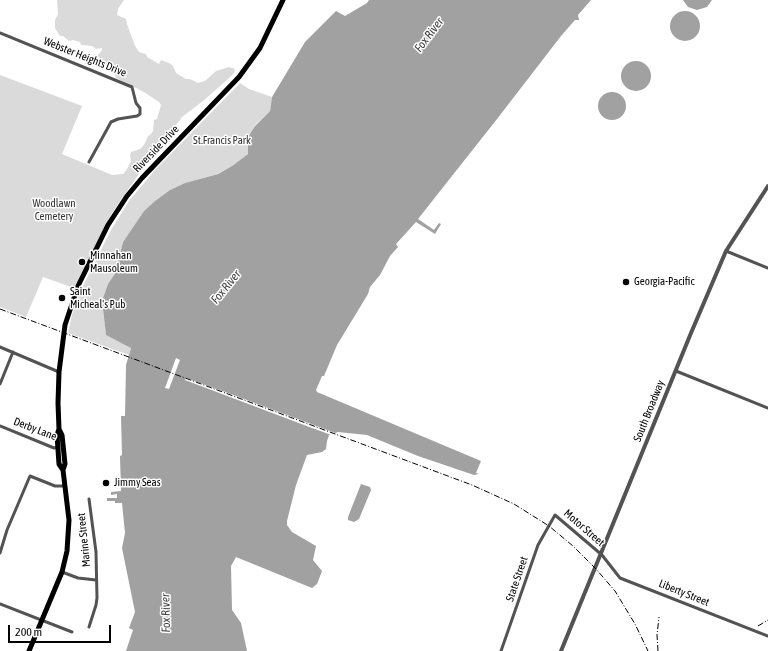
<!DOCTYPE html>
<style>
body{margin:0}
#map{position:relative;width:768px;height:651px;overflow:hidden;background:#fff;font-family:"Asap Condensed",sans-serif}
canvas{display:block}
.scale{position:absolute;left:8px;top:625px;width:103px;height:18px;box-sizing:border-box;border:2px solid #000;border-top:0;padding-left:5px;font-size:12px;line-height:14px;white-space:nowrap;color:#000;-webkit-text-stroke:3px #fff;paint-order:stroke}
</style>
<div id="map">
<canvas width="768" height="651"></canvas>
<div class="scale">200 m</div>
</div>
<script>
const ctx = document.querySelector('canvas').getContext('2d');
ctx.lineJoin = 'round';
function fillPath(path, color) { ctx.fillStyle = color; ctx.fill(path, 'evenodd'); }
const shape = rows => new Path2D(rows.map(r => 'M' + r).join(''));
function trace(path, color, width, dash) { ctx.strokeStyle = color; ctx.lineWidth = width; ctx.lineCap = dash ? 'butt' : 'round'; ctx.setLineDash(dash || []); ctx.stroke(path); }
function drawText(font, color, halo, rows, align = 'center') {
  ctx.font = font + ' "Asap Condensed",sans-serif'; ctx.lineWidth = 3; ctx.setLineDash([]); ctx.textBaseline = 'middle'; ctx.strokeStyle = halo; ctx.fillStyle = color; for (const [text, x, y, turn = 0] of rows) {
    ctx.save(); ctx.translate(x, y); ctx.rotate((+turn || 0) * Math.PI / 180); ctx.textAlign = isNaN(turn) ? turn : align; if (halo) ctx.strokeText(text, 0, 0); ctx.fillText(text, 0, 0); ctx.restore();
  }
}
fillPath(shape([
 [57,0,124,0,118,9,117,15,126,19,127,24,135,46,139,52,146,54,147,57,159,64,161,60,169,63,173,66,176,73,186,79,190,79,198,83,205,81,216,71,229,67,235,69,234,73,228,79,203,101,182,117,159,148,156,149,112,213,74,288,43,277,26,317,0,307,0,75,82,106,62,154,112,175,123,174,127,169,131,161,130,155,131,152,140,149,144,145,148,136,150,135,153,131,154,120,157,119,161,105,159,102,144,92,116,78,113,68,101,64,98,55,102,50,102,48,96,49,92,46,81,45,80,42,73,40,69,41,63,36,60,36,55,28,55,20,58,14],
 [240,83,249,89,272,97,270,111,255,125,248,137,248,154,232,166,217,174,185,183,170,190,155,201,144,211,123,242,116,272,108,284,102,301,106,335,131,347,129,355,68,333,72,315,82,288,111,230,129,201,155,170]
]), '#dadada');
fillPath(shape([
 [369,0,591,0,578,15,579,20,575,20,561,36,497,119,418,219,434,230,439,223,441,224,435,234,416,222,396,244,398,247,390,256,380,275,370,287,368,294,337,345,324,376,322,376,316,390,317,392,481,461,476,473,479,474,474,475,418,456,367,435,338,432,329,435,327,441,326,449,322,452,307,455,296,485,287,521,287,525,292,532,316,546,313,560,322,571,317,584,312,588,236,557,231,566,232,610,241,623,247,651,126,651,133,630,129,628,135,612,122,548,125,533,122,503,115,503,115,501,107,501,107,498,117,498,117,494,111,495,111,492,121,491,120,456,122,455,121,416,125,416,126,365,131,348,106,335,102,301,108,284,116,272,123,242,144,211,155,201,170,190,185,183,218,174,232,166,248,154,248,137,255,126,270,111,272,97,305,42,336,11,345,16,367,3],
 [683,0,712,0,707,7,697,10,688,7],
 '670 26a15 15 0 1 1 30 0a15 15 0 1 1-30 0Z',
 '621 76a15 15 0 1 1 30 0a15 15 0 1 1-30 0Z',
 '598 106a14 14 0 1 1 28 0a14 14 0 1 1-28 0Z',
 [361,484,370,487,371,490,359,519,354,522,348,520,348,517]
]), '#a1a1a1');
fillPath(shape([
 [176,358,180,360,169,389,165,388],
 [186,378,228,393,338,434,334,436,312,428,185,380]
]), '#fff');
trace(shape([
 [0,33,132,87,136,103,140,108,140,114,137,116,118,119,111,122,89,162],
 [726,251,768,268],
 [0,347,59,372],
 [676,371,768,408],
 [0,384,13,352],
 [0,426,54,448,58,447],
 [89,499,96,552,97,598,96,605,89,627],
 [0,553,7,530,30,476,55,486,64,486],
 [62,572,78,578,96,580],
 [0,604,72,632],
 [501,651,538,545,555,515,602,555,620,578,768,636]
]), '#535353', 3);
trace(shape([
 [561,651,691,333,726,251,768,186]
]), '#535353', 4);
trace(shape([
 [63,470,65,464,62,435,59,429,58,403,59,372,65,325,78,286,108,225,127,196,142,178,239,77,260,48,283,0],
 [29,651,62,572,67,551,69,520,63,470,59,464,57,435,59,429]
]), '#000', 5);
trace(shape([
 [0,309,472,485,514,504,549,526,573,546,596,569,615,591,635,624,648,651],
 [758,626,768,620],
 [658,651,657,635,659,617]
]), '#000', 1, [6, 2, 1, 2]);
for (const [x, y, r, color] of [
 [82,262,4,"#000"],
 [626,282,4,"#000"],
 [62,298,4,"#000"],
 [106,483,4,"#000"]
]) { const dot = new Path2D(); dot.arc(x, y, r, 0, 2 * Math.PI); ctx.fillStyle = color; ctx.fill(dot); trace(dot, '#fff', 1.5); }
drawText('11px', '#000', '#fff', [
 ["Webster Heights Drive",85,57,22],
 ["Riverside Drive",156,149,-46],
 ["South Broadway",649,411,-68],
 ["Derby Lane",35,429,21],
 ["Motor Street",584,528,41],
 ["Marine Street",84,540,-96],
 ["State Street",517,579,-71],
 ["Liberty Street",684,593,22]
]);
drawText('11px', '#313131', '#fff', [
 ["St.Francis Park",222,141],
 ["Woodlawn",54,204],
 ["Cemetery",54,217]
]);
drawText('11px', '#000', '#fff', [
 ["Minnahan",90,256],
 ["Mausoleum",90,269],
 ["Georgia-Pacific",634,282],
 ["Saint",70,292],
 ["Micheal's Pub",70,305],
 ["Jimmy Seas",114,483]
], 'left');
drawText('italic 12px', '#424242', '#fff', [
 ["Fox River",429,35,-53],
 ["Fox River",226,287,-51],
 ["Fox River",166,613,-91]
]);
</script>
